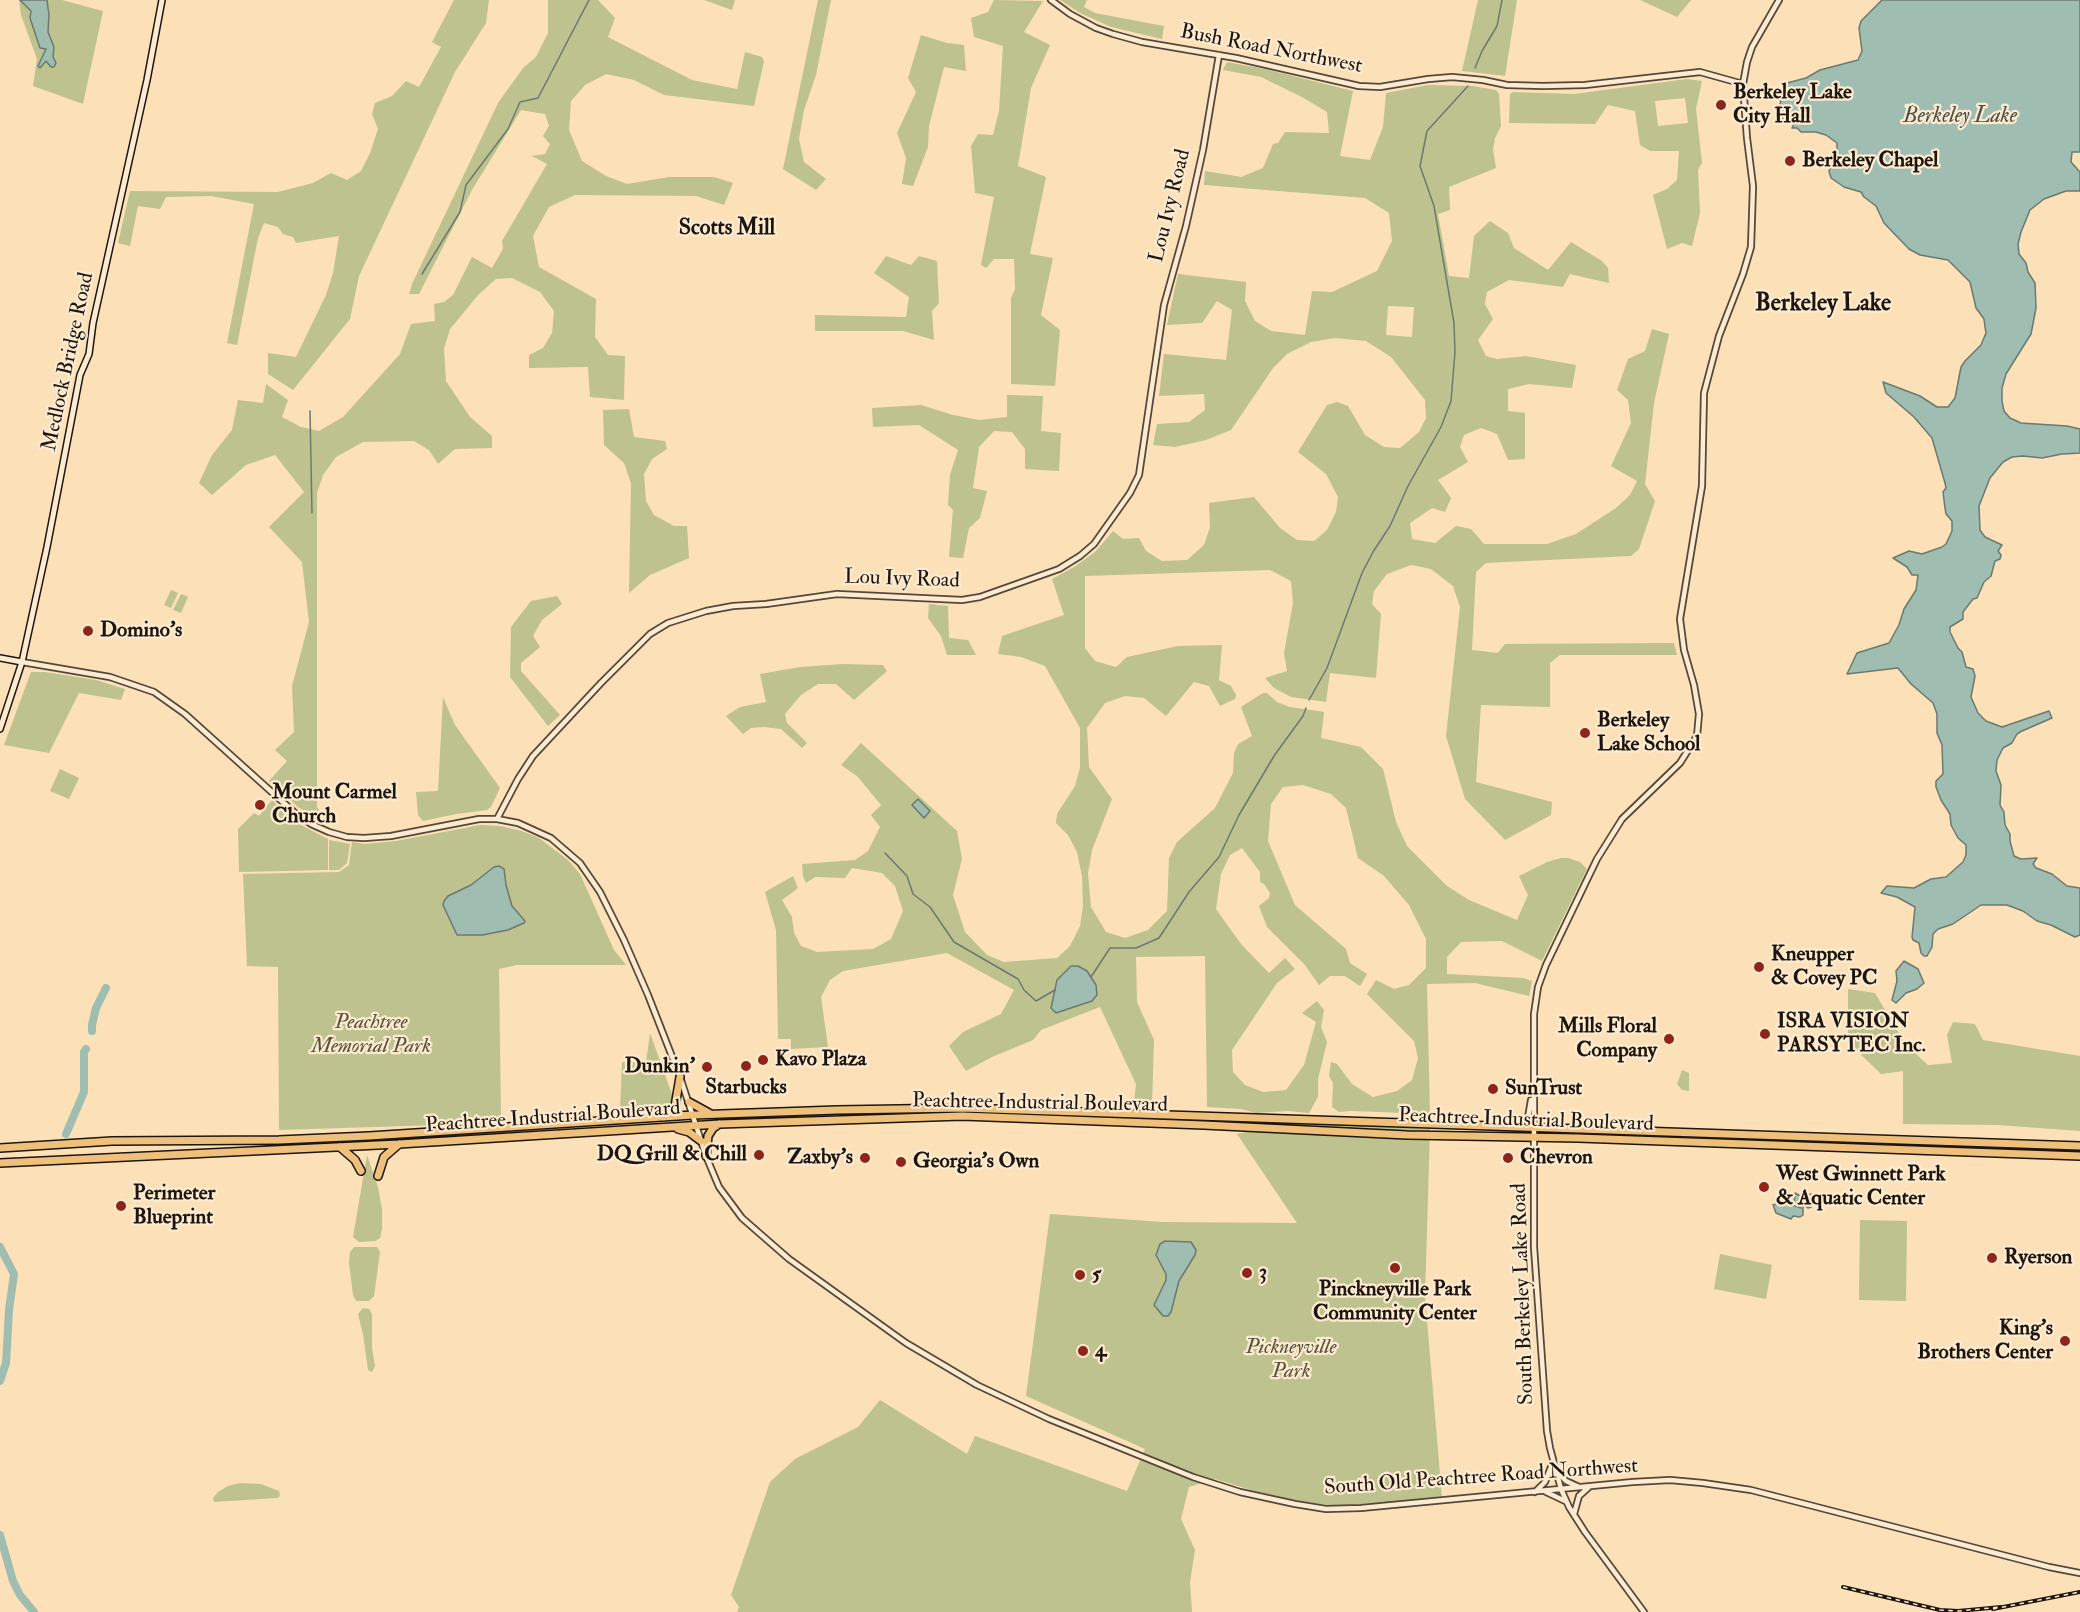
<!DOCTYPE html>
<style>
body{margin:0}
canvas{display:block;background:#fbe0b8}
</style>
<canvas width="2080" height="1612"></canvas>
<script>
const ctx = document.querySelector('canvas').getContext('2d');
ctx.lineJoin = 'round';
function fillPath(path, color) { ctx.fillStyle = color; ctx.fill(path, 'evenodd'); }
const shape = rows => new Path2D(rows.map(r => 'M' + r).join(''));
function trace(path, color, width, dash) { ctx.strokeStyle = color; ctx.lineWidth = width; ctx.lineCap = dash ? 'butt' : 'round'; ctx.setLineDash(dash || []); ctx.stroke(path); }
function drawText(font, color, halo, rows, align = 'center') {
  ctx.font = font + ' "IM FELL Double Pica",serif'; ctx.lineWidth = 4.5; ctx.setLineDash([]); ctx.textBaseline = 'middle'; ctx.strokeStyle = halo; ctx.fillStyle = color; for (const [text, x, y, turn = 0] of rows) {
    ctx.save(); ctx.translate(x, y); ctx.rotate((+turn || 0) * Math.PI / 180); ctx.textAlign = isNaN(turn) ? turn : align; if (halo) ctx.strokeText(text, 0, 0); ctx.fillText(text, 0, 0); ctx.restore();
  }
}
fillPath(shape([
 [19,0,62,0,103,11,83,104,33,86,37,59,21,15],
 [454,0,489,0,486,23,455,72,359,276,350,319,293,390,268,374,268,353,296,357,326,295,333,273,339,236,296,243,293,237,283,234,278,227,264,223,258,238,237,345,227,343,254,204,211,196,166,197,160,209,138,206,130,246,118,243,130,191,278,192,313,183,331,173,347,180,361,171,370,153,378,129,372,114,375,103,392,96,406,81,419,87,441,47,432,42],
 [548,0,598,0,615,18,608,37,692,80,737,89,745,52,762,57,764,61,754,106,664,95,634,80,606,74,585,85,571,101,569,130,582,161,606,176,627,184,669,177,714,177,733,183,724,205,696,196,575,195,549,207,533,236,539,267,596,299,595,337,608,355,625,356,624,400,590,397,588,367,529,368,529,355,543,348,552,333,554,311,540,292,512,278,496,279,479,294,450,329,444,349,446,381,470,417,492,436,492,448,455,449,438,464,429,450,414,441,363,442,336,457,323,475,317,493,317,807,323,816,321,820,298,807,269,781,287,761,275,750,294,732,292,686,309,622,302,562,269,527,304,492,275,455,246,465,212,495,199,483,212,455,232,430,238,400,263,403,266,384,288,400,282,417,301,427,319,431,343,417,400,354,411,324,435,321,434,304,444,302,453,295,472,257,492,268,503,249,502,241,547,164,532,156,545,154,550,144,543,136,549,126,545,114,521,110,472,190,419,294,409,294,412,284,498,103,523,68,536,57,548,33],
 [704,0,735,0,732,10],
 [818,0,831,0,816,75,804,110,799,139,804,162,826,179,816,190,783,169],
 [994,0,1043,1,1024,32,1050,45,1031,88,1018,166,1046,177,1030,254,1053,258,1041,315,1060,330,1055,386,1011,384,1011,298,1015,289,1014,259,994,259,986,268,981,265,994,197,975,193,971,146,978,134,993,135,999,111,1003,46,974,37,971,18,988,12],
 [1060,0,1087,0,1084,7,1095,13,1164,26,1162,39,1111,27,1080,13],
 [1478,0,1517,0,1505,76,1462,71],
 [1640,0,1691,0,1677,17],
 [921,35,947,43,964,45,966,71,944,67,929,126,928,147,913,186,902,184,906,158,897,133,916,92,908,78],
 [1227,62,1265,69,1353,91,1340,156,1370,160,1383,127,1386,93,1428,85,1473,86,1496,90,1499,94,1501,126,1495,138,1493,150,1496,168,1449,187,1450,210,1438,214,1449,276,1469,278,1474,236,1490,221,1508,233,1514,248,1548,270,1571,242,1602,261,1608,268,1609,283,1570,274,1563,287,1509,280,1487,292,1485,304,1493,319,1478,340,1486,356,1497,359,1526,356,1576,365,1572,388,1529,384,1508,389,1508,411,1525,413,1525,459,1508,460,1497,434,1481,428,1464,435,1460,447,1468,462,1438,480,1451,498,1445,512,1432,508,1410,523,1412,539,1435,543,1456,526,1471,529,1484,544,1547,544,1576,534,1616,508,1630,495,1637,481,1611,466,1631,423,1628,400,1617,390,1628,359,1645,351,1652,329,1669,334,1654,403,1645,484,1655,501,1639,549,1631,556,1486,563,1476,572,1472,650,1498,653,1505,644,1674,643,1677,655,1560,655,1550,663,1550,707,1481,705,1476,782,1552,802,1551,815,1505,840,1465,799,1446,736,1460,607,1453,586,1431,569,1411,565,1387,574,1374,591,1372,604,1381,614,1376,678,1330,673,1326,702,1291,697,1274,688,1265,678,1287,671,1284,653,1293,603,1291,581,1270,570,1085,576,1085,648,1095,661,1116,667,1127,657,1178,646,1222,645,1219,680,1231,686,1236,695,1235,699,1220,706,1209,686,1194,682,1166,716,1144,698,1125,696,1105,703,1087,728,1089,767,1112,799,1092,850,1088,873,1091,907,1106,932,1125,938,1148,930,1167,911,1169,858,1177,842,1215,808,1233,773,1234,753,1238,744,1252,736,1241,707,1263,693,1267,693,1277,702,1290,707,1324,712,1321,738,1361,747,1383,769,1396,822,1407,846,1447,886,1469,900,1517,920,1528,895,1519,876,1547,862,1561,858,1568,858,1580,862,1587,869,1542,961,1502,941,1461,942,1447,957,1447,974,1523,978,1532,981,1529,996,1475,983,1427,984,1430,1114,1352,1111,1339,1112,1332,1107,1333,1083,1329,1076,1331,1062,1337,1064,1352,1084,1373,1097,1397,1091,1412,1080,1418,1058,1414,1041,1367,994,1376,980,1394,989,1409,985,1426,968,1426,939,1409,905,1384,876,1358,858,1346,808,1331,794,1303,785,1283,787,1271,804,1268,841,1295,905,1346,949,1350,963,1367,974,1360,986,1345,976,1330,976,1319,985,1305,965,1267,927,1259,906,1269,898,1270,893,1264,884,1260,882,1260,872,1242,848,1230,855,1221,874,1216,909,1241,944,1269,973,1285,958,1295,969,1277,983,1232,1050,1233,1072,1245,1085,1263,1092,1286,1090,1304,1065,1316,1022,1302,1013,1317,1001,1324,1010,1321,1027,1327,1042,1318,1079,1318,1097,1309,1113,1288,1111,1256,1113,1241,1109,1207,1107,1205,956,1136,957,1137,1002,1154,1040,1152,1106,1134,1103,1136,1084,1100,1007,1041,1030,1033,1040,992,1057,966,1071,949,1046,963,1032,1001,1014,1014,990,947,953,843,971,830,980,821,997,828,1047,791,1049,791,1039,778,1039,776,930,765,892,793,876,798,888,782,900,792,917,794,933,801,946,817,952,873,949,891,939,903,911,895,886,882,873,852,868,845,878,815,877,806,883,803,876,802,864,855,860,868,851,880,827,871,815,881,805,857,776,841,765,861,743,957,831,962,859,953,895,965,932,987,955,1004,962,1057,958,1070,946,1080,926,1083,906,1082,876,1077,852,1068,835,1056,823,1057,814,1075,786,1080,768,1080,728,1045,666,1021,657,998,654,1002,636,1064,615,1052,579,1074,567,1095,552,1113,531,1123,539,1139,538,1146,551,1162,561,1187,560,1204,545,1210,527,1209,503,1254,497,1280,528,1297,540,1314,541,1327,530,1336,512,1338,497,1326,474,1298,452,1327,405,1337,402,1348,406,1365,435,1384,447,1400,448,1419,432,1426,418,1425,400,1391,357,1366,341,1335,338,1311,342,1287,354,1273,368,1231,430,1206,440,1175,447,1153,445,1157,424,1189,422,1205,410,1204,394,1159,396,1164,354,1226,360,1232,310,1217,301,1202,323,1167,325,1178,274,1246,282,1245,301,1255,321,1271,331,1305,335,1312,291,1332,292,1377,271,1392,241,1389,213,1365,198,1204,185,1205,171,1241,177,1263,168,1273,144,1278,143,1285,132,1329,133,1327,112,1302,97,1261,77,1223,70],
 [1388,306,1414,307,1412,337,1386,335],
 [1687,79,1702,81,1696,109,1702,163,1698,170,1700,213,1692,246,1682,243,1667,249,1653,195,1667,189,1677,180,1679,151,1650,151,1640,145,1635,111,1608,105,1595,124,1509,123,1510,94,1513,92,1574,94],
 [1685,98,1688,123,1658,126,1655,101],
 [886,256,911,265,919,256,937,261,939,303,932,311,934,340,903,331,815,331,815,315,906,317,909,297,874,273],
 [1007,395,1043,396,1041,431,1061,433,1059,471,1025,469,1025,449,1012,432,994,431,979,447,973,488,987,491,980,518,969,528,963,558,949,557,953,510,948,505,950,475,958,450,919,425,873,427,872,408,921,405,953,415,979,420,1007,417],
 [629,409,634,437,665,441,667,449,652,459,644,474,646,501,654,515,674,526,687,526,689,558,650,575,629,593,631,483,624,463,604,445,603,410],
 [171,590,178,593,171,608,164,605],
 [181,594,188,597,181,613,173,610],
 [557,596,562,604,542,620,533,636,540,647,521,663,521,671,560,715,548,726,510,677,511,627,531,601],
 [929,604,948,606,949,638,968,640,976,655,947,655,941,636,928,618],
 [843,664,883,665,887,671,854,700,836,684,818,684,801,695,785,714,787,723,807,743,802,748,781,729,764,727,751,728,743,734,726,716,740,707,766,702,760,674,800,667],
 [31,672,45,672,96,680,125,689,121,700,79,693,49,753,4,745],
 [443,697,455,725,500,788,491,807,487,810,456,814,423,821,418,815,416,792,438,791],
 [60,769,79,778,69,799,50,791],
 [272,800,297,823,328,839,328,870,239,872,238,829,254,813,259,816],
 [480,825,500,826,522,831,539,838,568,860,580,874,614,950,626,965,517,965,499,969,501,1118,469,1124,279,1130,278,967,247,966,243,874,339,872,349,865,352,842,365,844,396,841],
 [329,840,350,844,347,863,339,870,329,870],
 [1848,989,1875,993,1906,1045,1928,1065,1952,1063,1947,1035,1953,1022,1975,1024,1983,1040,2080,1056,2080,1131,1998,1125,1903,1124,1903,1071,1881,1074,1848,1042],
 [650,1033,673,1097,672,1102,664,1113,624,1115,620,1111,622,1062,646,1063],
 [1682,1070,1689,1073,1689,1091,1682,1090,1677,1084],
 [1293,1122,1430,1129,1425,1297,1442,1498,1335,1506,1277,1498,1215,1479,1189,1487,1181,1519,1195,1550,1190,1582,1192,1612,737,1612,739,1607,731,1595,770,1482,795,1459,858,1427,880,1400,967,1454,975,1436,1127,1491,1145,1449,1026,1396,1050,1214,1162,1222,1297,1223,1237,1134],
 [367,1155,378,1187,382,1209,382,1229,380,1238,376,1241,359,1242,353,1237],
 [1860,1220,1907,1221,1906,1301,1859,1300],
 [354,1247,377,1247,380,1252,374,1296,369,1301,356,1301,353,1295,349,1263,350,1252],
 [1720,1254,1772,1265,1766,1299,1714,1289],
 [363,1308,369,1309,372,1314,372,1348,375,1366,372,1372,368,1370,363,1334,358,1314],
 [240,1483,261,1484,279,1491,280,1496,277,1498,214,1502,213,1498,218,1492,228,1486]
]), '#bec28f');
const water = shape([
 [20,0,47,0,49,15,48,32,54,47,53,57,56,63,54,67,51,67,46,61,40,68,38,66,46,49,40,48,30,18,31,11,20,0],
 [1882,0,2080,0,2080,152,2072,152,2071,162,2080,172,2080,191,2066,191,2044,199,2030,210,2021,232,2018,244,2019,254,2026,263,2028,272,2035,283,2036,308,2031,334,2006,374,2002,388,2002,401,2004,411,2010,418,2021,423,2067,426,2080,429,2080,453,2062,454,2042,458,2023,456,2012,457,2003,462,1990,478,1979,506,1980,530,1985,537,2002,545,1998,551,2001,555,2000,559,1995,561,1991,576,1984,582,1977,598,1973,599,1963,612,1963,619,1950,627,1950,632,1958,648,1962,652,1966,667,1973,669,1975,676,1971,697,1978,713,1986,721,2002,727,2049,711,2052,718,2022,731,2017,734,2012,743,2003,748,1997,760,1996,771,2001,785,2000,805,2004,812,2005,825,2010,834,2010,841,2014,856,2021,859,2037,858,2033,864,2036,868,2052,874,2067,886,2080,888,2080,935,2075,937,2051,925,2037,921,2023,911,2007,905,1981,905,1953,924,1938,929,1933,934,1932,947,1927,956,1924,956,1921,953,1919,943,1913,940,1912,937,1915,907,1897,897,1881,893,1887,886,1914,888,1931,879,1946,877,1963,862,1966,855,1966,845,1958,838,1951,825,1950,814,1941,800,1936,787,1936,781,1943,774,1942,745,1937,733,1937,714,1933,703,1911,684,1898,668,1847,674,1857,653,1889,643,1899,625,1904,609,1916,590,1918,575,1912,575,1907,567,1893,558,1909,551,1922,554,1942,547,1946,544,1952,531,1952,521,1946,514,1945,508,1943,492,1946,488,1945,483,1932,438,1914,417,1886,393,1883,382,1920,396,1937,407,1948,407,1955,398,1961,367,1965,361,1981,345,1986,333,1985,327,1984,319,1976,308,1970,282,1948,260,1920,255,1909,249,1884,223,1876,206,1864,197,1861,192,1844,187,1831,178,1829,171,1837,151,1837,143,1826,135,1816,132,1801,132,1797,128,1792,128,1795,122,1795,115,1782,119,1778,118,1783,86,1787,83,1806,78,1820,70,1858,60,1862,51,1859,28,1861,21,1882,0],
 [918,799,930,811,924,818,912,805,918,799],
 [499,866,504,869,506,885,512,906,525,921,524,923,508,930,482,935,457,935,443,905,444,901,448,896,471,885,494,867,499,866],
 [1904,961,1918,969,1924,983,1917,989,1906,993,1896,1003,1892,1000,1897,981,1896,971,1904,961],
 [1071,966,1078,966,1087,971,1096,985,1097,995,1092,1001,1056,1013,1051,1008,1057,980,1071,966],
 [1795,1193,1806,1199,1806,1195,1811,1194,1813,1199,1808,1200,1812,1203,1811,1207,1808,1208,1803,1204,1803,1215,1800,1217,1793,1216,1791,1219,1776,1213,1773,1205,1779,1203,1781,1206,1789,1204,1801,1208,1794,1201,1795,1193],
 [1165,1241,1191,1242,1196,1250,1195,1255,1179,1281,1171,1312,1168,1316,1163,1316,1154,1305,1166,1280,1166,1274,1156,1255,1160,1244,1165,1241]
]);
fillPath(water, '#9fbdb1');
trace(water, '#6b7a6f', 1.5);
trace(shape([
 [1475,68,1482,51,1497,26,1502,0],
 [422,274,460,212,466,185,508,129,520,102,538,98,589,0],
 [310,411,312,513],
 [1309,700,1327,668,1362,573,1373,552,1390,526,1408,486,1441,427,1451,401,1455,352,1454,323,1434,206,1420,166,1427,131,1468,86],
 [885,853,907,876,913,894,930,907,954,942,1018,979,1024,990,1036,1001,1055,990],
 [1091,977,1110,948,1136,948,1159,938,1189,892,1219,857,1239,815,1274,756,1303,716,1306,708]
]), '#6b7a6f', 1.5);
trace(shape([
 [92,1031,92,1025,96,1008,106,988],
 [66,1134,84,1092,84,1052,86,1049],
 [0,1247,14,1274,9,1310,6,1363,0,1381],
 [0,1535,13,1581,20,1595,34,1612]
]), '#9fbdb1', 8);
const tertiary = shape([
 [1051,0,1070,14,1096,28,1113,34,1142,42,1236,58,1359,86,1380,87,1428,79,1452,77,1483,80,1507,85,1543,86,1585,85,1700,72,1743,84],
 [22,662,110,677,154,692,185,714,295,813,311,824,329,832,347,837,364,838,391,836,479,819,497,819,518,823,551,838,580,863,600,892,624,940,648,995,680,1077,706,1156,719,1187,742,1218,789,1259,906,1343,977,1385,1049,1419,1193,1477,1240,1492,1295,1504,1326,1509,1361,1508,1633,1482,1670,1480,1703,1483,1751,1490,2049,1567,2080,1573],
 [497,819,518,779,533,756,601,683,650,634,668,623,706,611,733,606,766,604,837,594,962,600,980,597,1059,569,1080,556,1094,544,1130,493,1139,475,1164,305,1186,226,1203,150,1219,55],
 [1515,1125,1522,1123,1528,1118,1531,1100],
 [1557,1472,1566,1481,1579,1487],
 [1535,1492,1545,1482,1553,1462],
 [1546,1492,1565,1501],
 [1574,1514,1579,1496,1589,1487],
 [1644,1612,1585,1532,1569,1507,1561,1489,1550,1448,1547,1431,1534,1247,1534,1014,1538,987,1546,965,1597,859,1622,819,1680,763,1697,736,1699,714,1694,685,1684,650,1680,619,1702,486,1704,393,1719,336,1743,274,1751,247,1753,186,1747,138,1743,84,1747,62,1752,47,1779,0]
]);
const secondary = shape([
 [0,658,22,662],
 [0,729,22,662,47,547,80,375,89,354,93,323,147,80,162,0]
]);
const trunk = shape([
 [689,1102,709,1113],
 [664,1117,675,1106,680,1077],
 [678,1129,689,1132,701,1141],
 [340,1147,355,1160,361,1171],
 [0,1148,112,1141,279,1140,369,1136,693,1115,837,1110,962,1108,2080,1146],
 [706,1156,708,1136,713,1128,719,1124],
 [0,1163,399,1144,720,1124,962,1116,1204,1125,1407,1135,1578,1138,2080,1156],
 [378,1176,384,1157,399,1144]
]);
trace(tertiary, '#554838', 8);
trace(secondary, '#1e160d', 8);
trace(trunk, '#1e160d', 10);
trace(tertiary, '#fcebd1', 4.5);
trace(secondary, '#fcebd1', 5);
trace(trunk, '#eec07c', 7);
const rail = shape([
 [1843,1587,1940,1610,1958,1611,2001,1607],
 [1993,1609,2080,1592]
]);
trace(rail, '#1e160d', 4);
trace(rail, '#fcebd1', 1.5, [4.5]);
for (const [x, y, r, color] of [
 [1721,105,6,"#8f2418"],
 [1790,161,6,"#8f2418"],
 [88,631,6,"#8f2418"],
 [1585,733,6,"#8f2418"],
 [260,805,6,"#8f2418"],
 [1759,967,6,"#8f2418"],
 [1765,1034,6,"#8f2418"],
 [1669,1039,6,"#8f2418"],
 [763,1060,6,"#8f2418"],
 [746,1066,6,"#8f2418"],
 [707,1067,6,"#8f2418"],
 [1493,1089,6,"#8f2418"],
 [759,1155,6,"#8f2418"],
 [865,1158,6,"#8f2418"],
 [1508,1158,6,"#8f2418"],
 [901,1162,6,"#8f2418"],
 [1764,1187,6,"#8f2418"],
 [121,1206,6,"#8f2418"],
 [1992,1258,6,"#8f2418"],
 [1395,1268,6,"#8f2418"],
 [1247,1273,6,"#8f2418"],
 [1080,1275,6,"#8f2418"],
 [2065,1341,6,"#8f2418"],
 [1083,1351,6,"#8f2418"]
]) { const dot = new Path2D(); dot.arc(x, y, r, 0, 2 * Math.PI); ctx.fillStyle = color; ctx.fill(dot); trace(dot, '#fcebd1', 2); }
drawText('21px', '#1e160d', '#fcebd1', [
 ["Bush Road Northwest",1271,50,11],
 ["Lou Ivy Road",1171,206,-76],
 ["Medlock Bridge Road",69,362,-78],
 ["Lou Ivy Road",902,580,2],
 ["Peachtree Industrial Boulevard",1040,1104,1],
 ["Peachtree Industrial Boulevard",553,1118,-4],
 ["Peachtree Industrial Boulevard",1526,1121,2],
 ["South Berkeley Lake Road",1524,1294,-92],
 ["South Old Peachtree Road Northwest",1481,1478,-4]
]);
drawText('bold 21px', '#1e160d', '#fcebd1', [
 ["Berkeley Lake",1733,93],
 ["City Hall",1733,117],
 ["Berkeley Chapel",1802,161],
 ["Domino's",100,631],
 ["Berkeley",1597,721],
 ["Lake School",1597,745],
 ["Mount Carmel",272,793],
 ["Church",272,817],
 ["Kneupper",1771,955],
 ["& Covey PC",1771,979],
 ["ISRA VISION",1777,1022],
 ["PARSYTEC Inc.",1777,1046],
 ["Mills Floral",1657,1027,"right"],
 ["Company",1657,1051,"right"],
 ["Kavo Plaza",775,1060],
 ["Dunkin'",695,1067,"right"],
 ["Starbucks",746,1088,"center"],
 ["SunTrust",1505,1089],
 ["DQ Grill & Chill",747,1155,"right"],
 ["Zaxby's",853,1158,"right"],
 ["Chevron",1520,1158],
 ["Georgia's Own",913,1162],
 ["West Gwinnett Park",1776,1175],
 ["& Aquatic Center",1776,1199],
 ["Perimeter",133,1194],
 ["Blueprint",133,1218],
 ["Ryerson",2004,1258],
 ["3",1259,1273],
 ["5",1092,1275],
 ["Pinckneyville Park",1395,1290,"center"],
 ["Community Center",1395,1314,"center"],
 ["King's",2053,1329,"right"],
 ["Brothers Center",2053,1353,"right"],
 ["4",1095,1351]
], 'left');
drawText('italic 21px', '#56523a', '#fcebd1', [
 ["Peachtree",371,1023],
 ["Memorial Park",371,1047],
 ["Pickneyville",1291,1348],
 ["Park",1291,1372]
]);
drawText('italic 22px', '#4b5046', '#fcebd1', [
 ["Berkeley Lake",1960,117]
]);
drawText('bold 22px', '#1e160d', '#fcebd1', [
 ["Scotts Mill",727,229]
]);
drawText('bold 24px', '#1e160d', '#fcebd1', [
 ["Berkeley Lake",1823,305]
]);
</script>
